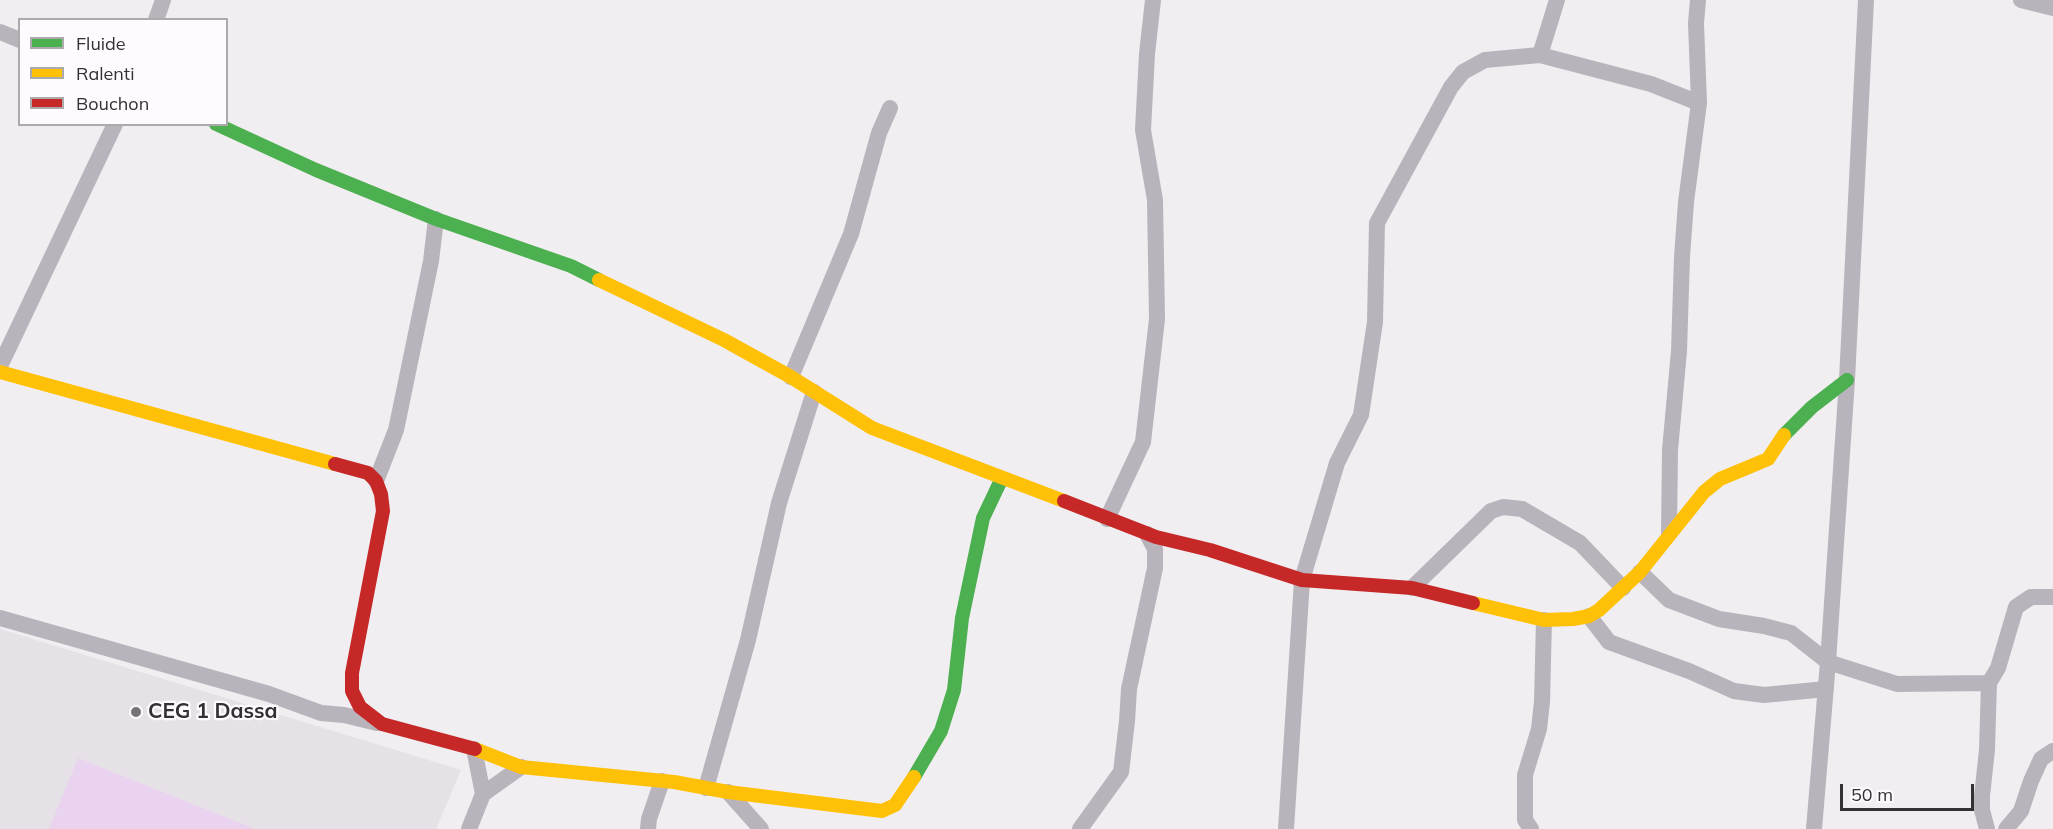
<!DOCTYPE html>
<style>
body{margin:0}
#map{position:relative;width:2053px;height:829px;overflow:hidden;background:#f0eef1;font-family:Mulish,sans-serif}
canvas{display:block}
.legend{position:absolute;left:18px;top:18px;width:210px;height:108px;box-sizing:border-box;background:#fefbff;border:2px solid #adaaad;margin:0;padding:8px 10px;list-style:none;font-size:18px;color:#333133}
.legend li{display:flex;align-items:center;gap:12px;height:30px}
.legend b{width:30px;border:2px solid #adaaad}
.scale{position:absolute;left:1840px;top:784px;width:134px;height:27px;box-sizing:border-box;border:3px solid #333133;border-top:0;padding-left:8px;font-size:18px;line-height:21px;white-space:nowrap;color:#333133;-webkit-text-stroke:4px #fefbff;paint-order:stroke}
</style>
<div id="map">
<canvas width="2053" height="829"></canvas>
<ul class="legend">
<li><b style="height:8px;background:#4caf50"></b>Fluide</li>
<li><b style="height:8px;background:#ffc107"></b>Ralenti</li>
<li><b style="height:8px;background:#c62828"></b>Bouchon</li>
</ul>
<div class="scale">50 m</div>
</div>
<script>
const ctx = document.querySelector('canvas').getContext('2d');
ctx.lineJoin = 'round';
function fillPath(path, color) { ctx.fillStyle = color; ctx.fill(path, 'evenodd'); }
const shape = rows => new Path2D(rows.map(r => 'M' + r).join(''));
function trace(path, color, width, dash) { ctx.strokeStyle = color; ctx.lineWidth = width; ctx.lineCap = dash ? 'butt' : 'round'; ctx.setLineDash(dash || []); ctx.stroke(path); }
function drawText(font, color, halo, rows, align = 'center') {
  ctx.font = font + ' Mulish,sans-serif'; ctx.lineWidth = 4.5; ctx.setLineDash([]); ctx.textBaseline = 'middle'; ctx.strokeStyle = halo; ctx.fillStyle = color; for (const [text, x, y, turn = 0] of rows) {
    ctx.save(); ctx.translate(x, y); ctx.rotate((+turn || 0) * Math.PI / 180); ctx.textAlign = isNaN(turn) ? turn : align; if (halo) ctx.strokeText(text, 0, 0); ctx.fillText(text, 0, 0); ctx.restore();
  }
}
fillPath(shape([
 [0,629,461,770,436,829,0,829]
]), '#e6e0e7');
fillPath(shape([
 [78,758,255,829,49,829]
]), '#e9d3ee');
trace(shape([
 [2021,0,2053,8],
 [156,20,163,0],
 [0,32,20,40],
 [1540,55,1557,0],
 [0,366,115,124],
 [791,377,851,234,879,133,890,108],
 [376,481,396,430,431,261,436,219],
 [1107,519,1143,442,1157,319,1155,200,1143,130,1147,54,1153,0],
 [1669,534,1670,450,1679,351,1682,257,1686,202,1699,103,1696,23,1698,0],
 [1640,572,1669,600,1719,619,1764,626,1791,633,1828,662,1847,380,1866,0],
 [1412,588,1491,511,1503,507,1522,509,1580,543,1623,588],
 [1589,616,1609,642,1689,671,1734,691,1764,695,1826,689],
 [0,618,269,694,321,713,344,715,377,723],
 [474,749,483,794],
 [706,788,748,640,779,503,814,392],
 [728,792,761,829],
 [469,829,483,794,521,767],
 [648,829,649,819,662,781],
 [1080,829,1121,772,1127,721,1129,689,1155,568,1155,549,1147,534],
 [1286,829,1302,580,1337,463,1361,415,1375,322,1377,223,1451,87,1463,72,1485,60,1540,55,1651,84,1699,103],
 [1531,829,1525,820,1525,775,1539,729,1542,702,1544,620],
 [1814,829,1828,662,1897,684,1989,683],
 [1987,829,1982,810,1982,796,1987,750,1989,683,1998,668,2016,607,2031,597,2053,597],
 [2006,829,2021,811,2031,781,2041,759,2053,751]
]), '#b9b3bb', 16);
trace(shape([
 [216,124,316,170,436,219,571,266,599,280],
 [1784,435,1812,407,1847,380],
 [914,777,941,731,954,690,962,618,983,518,1002,478]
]), '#4caf50', 14);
trace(shape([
 [599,280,724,340,791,377,872,428,1064,501],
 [0,372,335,464],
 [1473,603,1544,620,1573,619,1589,616,1599,610,1640,572,1704,492,1720,479,1768,459,1784,435],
 [475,749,521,767,674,782,728,792,882,811,895,805,914,777]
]), '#ffc107', 14);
trace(shape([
 [335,464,368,473,376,481,381,494,383,511,352,673,352,691,360,707,382,724,475,749],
 [1064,501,1156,537,1210,550,1302,580,1412,588,1473,603]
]), '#c62828', 14);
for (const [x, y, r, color] of [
 [136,712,6,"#757376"]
]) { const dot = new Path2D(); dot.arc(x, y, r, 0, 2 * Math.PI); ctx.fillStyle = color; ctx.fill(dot); trace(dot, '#fefbff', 2); }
drawText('bold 21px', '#333133', '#fefbff', [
 ["CEG 1 Dassa",148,712]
], 'left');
</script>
